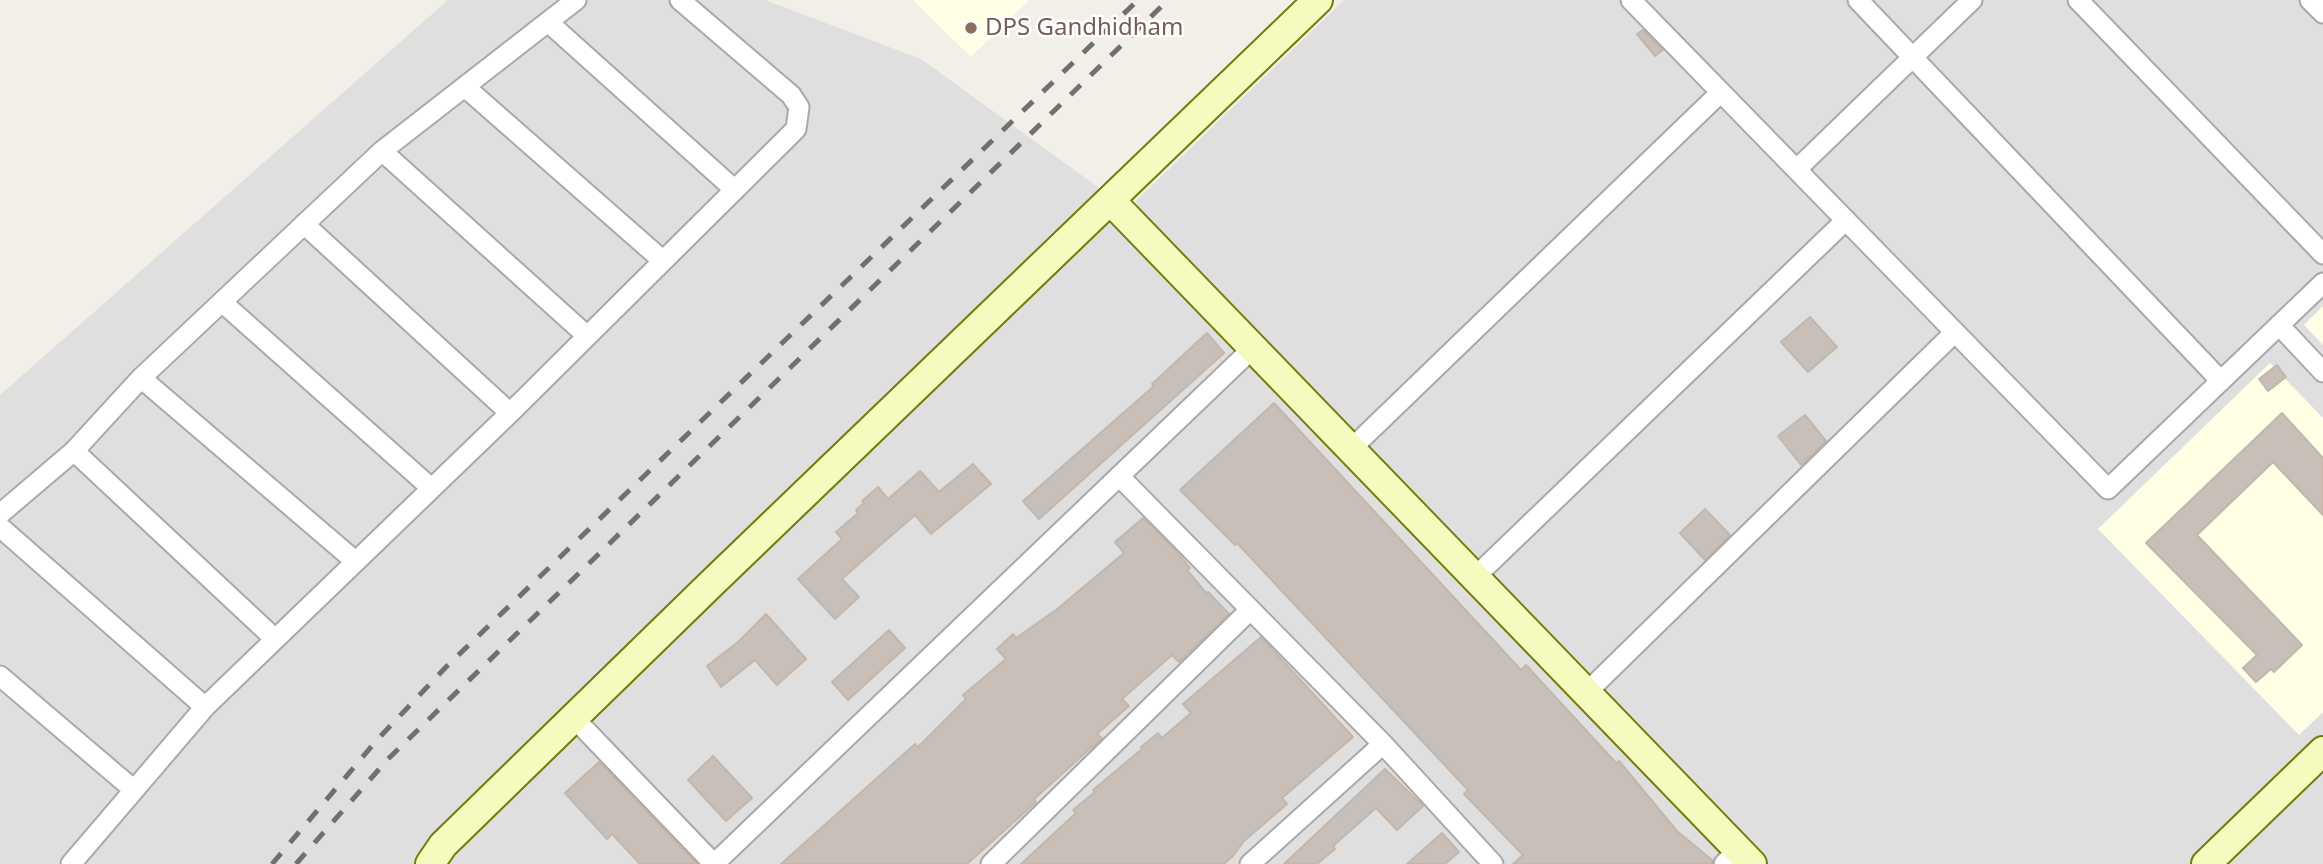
<!DOCTYPE html>
<style>
body{margin:0}
canvas{display:block;background:#f2efe9}
</style>
<canvas width="2323" height="864"></canvas>
<script>
const ctx = document.querySelector('canvas').getContext('2d');
ctx.lineJoin = 'round';
function fillPath(path, color) { ctx.fillStyle = color; ctx.fill(path, 'evenodd'); }
const shape = rows => new Path2D(rows.map(r => 'M' + r).join(''));
function trace(path, color, width, dash) { ctx.strokeStyle = color; ctx.lineWidth = width; ctx.lineCap = dash ? 'butt' : 'round'; ctx.setLineDash(dash || []); ctx.stroke(path); }
function drawText(font, color, halo, rows, align = 'center') {
  ctx.font = font + ' "Noto Sans",sans-serif'; ctx.lineWidth = 5; ctx.setLineDash([]); ctx.textBaseline = 'middle'; ctx.strokeStyle = halo; ctx.fillStyle = color; for (const [text, x, y, turn = 0] of rows) {
    ctx.save(); ctx.translate(x, y); ctx.rotate((+turn || 0) * Math.PI / 180); ctx.textAlign = isNaN(turn) ? turn : align; if (halo) ctx.strokeText(text, 0, 0); ctx.fillText(text, 0, 0); ctx.restore();
  }
}
fillPath(shape([
 [448,0,765,0,921,59,1131,211,1138,204,1136,201,1344,0,2323,0,2323,864,0,864,0,395]
]), '#e0dfdf');
fillPath(shape([
 [913,0,1029,0,971,57],
 [2323,306,2323,345,2304,325],
 [2270,363,2323,418,2323,712,2299,735,2098,529]
]), '#ffffe5');
const building = shape([
 [1643,30,1663,50,1655,56,1637,34,1643,30],
 [1810,317,1837,347,1808,372,1781,342,1810,317],
 [1207,333,1224,353,1039,519,1023,501,1154,386,1152,384,1207,333],
 [2277,365,2286,377,2268,391,2259,379,2277,365],
 [1274,403,1521,670,1526,665,1616,763,1619,761,1677,831,1712,860,1712,864,1513,864,1523,855,1464,794,1468,790,1237,543,1235,545,1180,490,1274,403],
 [2282,413,2323,458,2323,515,2273,462,2197,535,2302,645,2274,672,2271,669,2256,682,2243,668,2257,655,2146,543,2282,413],
 [1805,415,1826,441,1801,465,1778,436,1805,415],
 [973,464,991,484,931,534,915,515,878,547,842,579,859,597,835,619,798,579,842,539,836,532,858,513,856,510,864,503,862,501,878,487,888,499,920,471,939,492,973,464],
 [1705,509,1730,535,1705,560,1680,533,1705,509],
 [1143,518,1178,553,1190,568,1187,570,1206,593,1208,592,1229,614,1179,662,1172,655,1122,699,1129,706,1097,734,1102,738,1034,799,1036,802,967,864,781,864,915,744,918,747,966,699,963,695,1006,659,997,649,1013,634,1016,638,1056,610,1124,553,1115,542,1143,518],
 [766,614,806,659,777,685,755,660,721,687,707,666,738,642,766,614],
 [889,630,905,648,848,700,832,682,889,630],
 [1261,637,1353,737,1282,798,1287,804,1244,841,1233,856,1224,864,1021,864,1076,813,1073,810,1095,792,1093,790,1142,749,1141,747,1158,733,1162,738,1191,713,1183,704,1261,637],
 [713,756,752,798,726,821,688,780,713,756],
 [599,762,697,864,640,864,612,834,607,839,565,793,599,762],
 [1385,769,1423,806,1397,830,1376,808,1333,846,1335,849,1317,864,1284,864,1385,769],
 [1442,833,1459,852,1445,864,1407,864,1442,833]
]);
fillPath(building, '#c7bfb8');
trace(building, '#c4b6ab', 2);
const street = shape([
 [1631,0,2108,489,2323,283],
 [1858,0,2221,381],
 [2078,0,2323,254],
 [2310,0,2323,13],
 [548,22,735,190],
 [465,87,662,260],
 [382,151,586,335],
 [1797,169,1972,0],
 [304,224,510,413],
 [223,303,430,487],
 [2279,325,2323,372],
 [141,378,355,561],
 [1351,449,1721,92],
 [74,451,275,639],
 [1119,476,1383,744,1493,864],
 [0,514,74,451,141,378,382,151,576,0],
 [0,527,205,707],
 [1475,577,1846,220],
 [0,676,134,790],
 [1586,693,1955,332],
 [574,718,714,864],
 [71,864,205,707,510,413,796,129,799,107,791,95,680,0],
 [714,864,1253,348],
 [991,864,1250,610],
 [1250,864,1383,744],
 [1724,864,1738,850]
]);
const secondary = shape([
 [1110,200,1752,864],
 [430,864,443,845,712,583,1318,0],
 [2206,864,2323,751]
]);
trace(street, '#a9a9a9', 23);
trace(secondary, '#707d05', 32);
trace(street, '#fff', 19);
trace(secondary, '#f7fabf', 28);
trace(shape([
 [272,864,377,740,446,667,1138,0],
 [296,864,388,759,1168,0]
]), '#707070', 5, [14, 14]);
for (const [x, y, r, color] of [
 [971,28,7,"#8d6e63"]
]) { const dot = new Path2D(); dot.arc(x, y, r, 0, 2 * Math.PI); ctx.fillStyle = color; ctx.fill(dot); trace(dot, '#fff', 2.5); }
drawText('24px', '#785e54', '#fff', [
 ["DPS Gandhidham",985,28]
], 'left');
</script>
